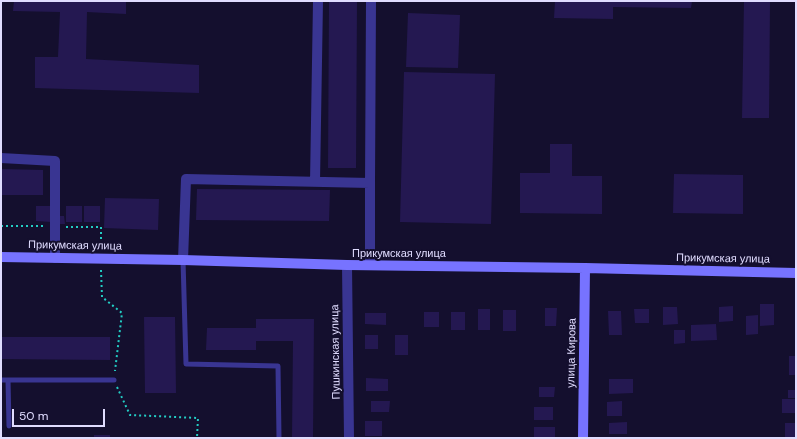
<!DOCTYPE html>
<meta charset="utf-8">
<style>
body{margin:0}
#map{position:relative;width:797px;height:439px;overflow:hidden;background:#140f2e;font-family:"DM Sans",sans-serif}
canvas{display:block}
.frame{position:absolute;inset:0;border:2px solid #e0dcff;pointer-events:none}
.scale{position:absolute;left:12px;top:409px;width:93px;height:18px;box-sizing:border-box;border:2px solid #e0dcff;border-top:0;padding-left:5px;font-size:12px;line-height:14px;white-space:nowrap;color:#e0dcff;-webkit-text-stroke:3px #140f2e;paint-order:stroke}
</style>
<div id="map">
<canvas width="797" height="439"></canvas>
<div class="frame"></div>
<div class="scale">50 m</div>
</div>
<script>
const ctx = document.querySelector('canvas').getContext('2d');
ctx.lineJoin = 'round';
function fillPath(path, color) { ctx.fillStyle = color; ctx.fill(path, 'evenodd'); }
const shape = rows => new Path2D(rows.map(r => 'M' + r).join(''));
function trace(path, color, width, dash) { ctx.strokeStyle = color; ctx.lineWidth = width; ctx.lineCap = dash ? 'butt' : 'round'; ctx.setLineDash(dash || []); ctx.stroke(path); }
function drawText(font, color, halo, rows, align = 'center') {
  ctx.font = font + ' "DM Sans",sans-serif'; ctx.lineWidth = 4; ctx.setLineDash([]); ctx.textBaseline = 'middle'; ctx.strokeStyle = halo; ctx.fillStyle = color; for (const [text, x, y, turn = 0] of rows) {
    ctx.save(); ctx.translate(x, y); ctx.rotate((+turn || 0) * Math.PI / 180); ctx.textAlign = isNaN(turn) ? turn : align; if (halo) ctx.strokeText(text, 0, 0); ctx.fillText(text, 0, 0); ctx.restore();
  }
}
fillPath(shape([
 [14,1,126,1,126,14,87,12,86,59,199,65,199,93,35,88,35,57,58,57,60,12,13,11],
 [329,1,357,1,356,168,328,168],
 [555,1,692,1,691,8,613,7,613,19,554,18],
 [744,1,770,1,769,118,742,118],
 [408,13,460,15,458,68,406,67],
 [404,72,495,74,491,224,400,222],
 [550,144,572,144,572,176,602,176,602,214,520,213,520,173,550,173],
 [1,169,43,170,43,195,1,195],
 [674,174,743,175,743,214,673,213],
 [197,189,330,190,329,221,196,220],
 [105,198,159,199,158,230,104,228],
 [36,206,52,206,52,222,36,221],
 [66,206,82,206,82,222,66,222],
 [84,206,100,206,100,222,84,222],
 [58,216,64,216,65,224,59,224],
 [760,304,774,304,774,325,760,326],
 [733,306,733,321,719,322,719,307],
 [663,307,677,307,678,324,663,325],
 [545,308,557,308,556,326,545,326],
 [478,309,490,309,490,330,478,330],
 [634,309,649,309,649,323,635,323],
 [503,310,516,310,516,331,503,331],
 [608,311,621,311,622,335,609,335],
 [424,312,439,312,439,327,424,327],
 [451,312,465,312,465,330,451,330],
 [365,313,386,313,386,325,365,324],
 [758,315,758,334,746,335,746,316],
 [144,317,175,317,176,393,145,393],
 [256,319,314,319,313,438,292,438,293,341,256,341,256,350,206,350,207,328,256,328],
 [716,324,717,340,691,341,691,325],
 [674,330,685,330,685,343,674,344],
 [365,335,378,335,378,349,365,349],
 [395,335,408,335,408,355,395,355],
 [1,337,110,337,110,360,1,359],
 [789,356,796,356,796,375,789,375],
 [366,378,388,379,388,391,366,391],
 [609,379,633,379,633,393,609,394],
 [539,387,555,387,554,397,539,397],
 [788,390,796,390,796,398,788,398],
 [782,399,796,399,796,413,782,413],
 [371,401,390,401,389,412,371,412],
 [622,401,622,416,607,416,607,402],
 [534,407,553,407,553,420,534,420],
 [365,421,382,421,382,436,365,436],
 [627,422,627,434,609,434,609,423],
 [785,423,796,423,796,437,785,438],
 [534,427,555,427,555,438,534,438],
 [94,435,110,435,110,438,94,438]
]), '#241851');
trace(shape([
 [1,226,44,226],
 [66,227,101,227,101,248],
 [101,270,102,297,122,313,115,371],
 [117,387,130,415,198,418,197,438]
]), '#23ccc3', 2, [2, 3]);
trace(shape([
 [183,260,186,364,278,366,279,438],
 [1,380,114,380],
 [8,380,9,426]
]), '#393592', 5);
trace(shape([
 [1,158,55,161,55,258],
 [315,182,318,1],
 [370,183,371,1],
 [183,260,186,179,370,183,370,265],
 [347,265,349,438]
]), '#393592', 10);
trace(shape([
 [1,257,183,260,347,265,585,268,796,273],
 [583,438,585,268]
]), '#7773ff', 10);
drawText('11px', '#e0dcff', '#140f2e', [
 ["Прикумская улица",75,246,1],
 ["Прикумская улица",399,254],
 ["Прикумская улица",723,259,1],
 ["Пушкинская улица",336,352,-91],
 ["улица Кирова",572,353,-89]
]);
</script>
